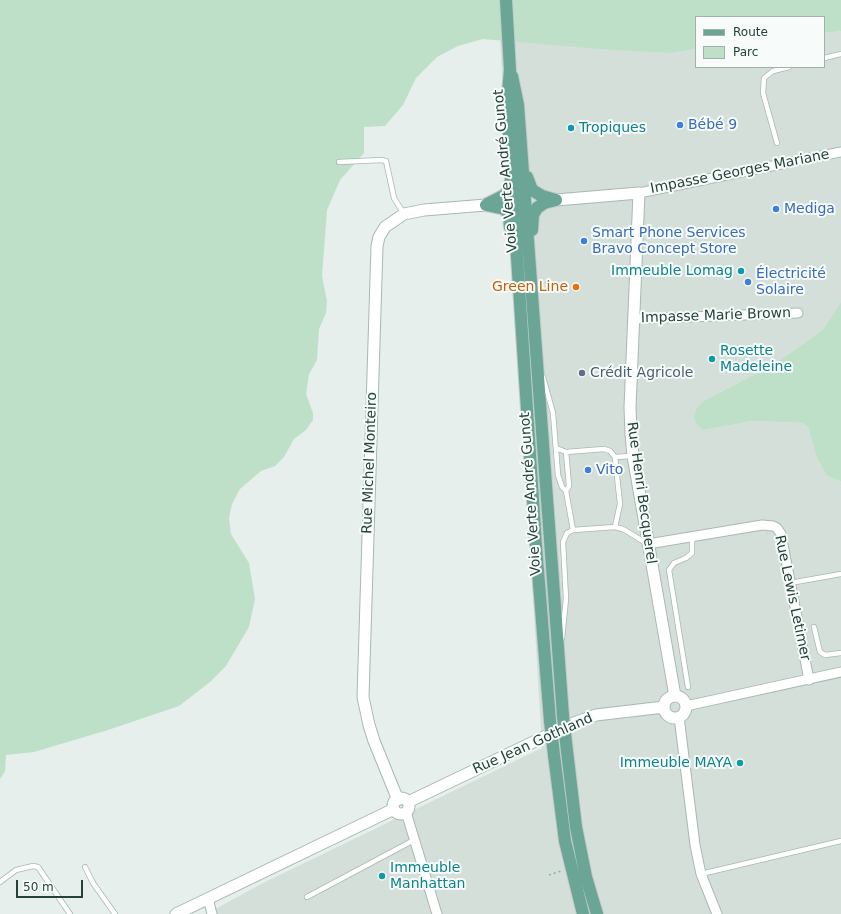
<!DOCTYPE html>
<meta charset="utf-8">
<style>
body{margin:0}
#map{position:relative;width:841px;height:914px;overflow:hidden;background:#e6efeb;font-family:"DejaVu Sans",sans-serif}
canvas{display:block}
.legend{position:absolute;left:695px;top:16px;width:130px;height:52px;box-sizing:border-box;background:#f7fbf9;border:1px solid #a3b1ad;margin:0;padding:5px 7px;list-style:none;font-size:12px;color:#24423a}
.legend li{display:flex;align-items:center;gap:8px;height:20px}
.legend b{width:20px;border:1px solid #a3b1ad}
.scale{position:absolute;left:16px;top:880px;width:67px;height:18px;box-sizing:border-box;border:2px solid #24423a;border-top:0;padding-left:5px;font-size:12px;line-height:14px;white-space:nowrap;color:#24423a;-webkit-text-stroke:3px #f7fbf9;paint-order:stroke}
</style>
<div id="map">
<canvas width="841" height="914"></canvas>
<ul class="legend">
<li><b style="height:5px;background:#6aa596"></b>Route</li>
<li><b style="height:11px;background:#bfe0c8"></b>Parc</li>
</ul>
<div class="scale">50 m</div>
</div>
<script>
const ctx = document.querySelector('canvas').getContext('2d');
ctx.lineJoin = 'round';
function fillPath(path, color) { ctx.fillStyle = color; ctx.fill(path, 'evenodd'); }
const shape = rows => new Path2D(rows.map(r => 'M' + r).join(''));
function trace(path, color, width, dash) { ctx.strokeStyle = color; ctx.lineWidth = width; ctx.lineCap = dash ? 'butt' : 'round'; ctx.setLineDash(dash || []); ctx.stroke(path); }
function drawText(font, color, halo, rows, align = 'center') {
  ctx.font = font + ' "DejaVu Sans",sans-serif'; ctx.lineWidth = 4; ctx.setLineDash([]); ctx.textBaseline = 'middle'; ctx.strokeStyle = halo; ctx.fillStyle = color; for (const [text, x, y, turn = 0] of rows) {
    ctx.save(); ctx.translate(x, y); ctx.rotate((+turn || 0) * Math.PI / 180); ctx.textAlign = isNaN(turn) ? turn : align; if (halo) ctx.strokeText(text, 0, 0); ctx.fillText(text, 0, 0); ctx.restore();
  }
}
fillPath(shape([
 [841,31,841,302,824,328,810,339,773,365,703,401,704,430,753,421,802,423,808,427,816,456,826,475,841,482,841,914,206,914,263,883,542,748,500,40,671,53,696,49,696,67,824,67,824,33]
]), '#d4dfda');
fillPath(shape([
 [0,0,841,0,841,31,824,33,824,17,696,17,696,49,671,53,613,50,483,39,458,46,437,57,416,78,403,105,385,126,364,127,364,153,340,180,327,210,322,276,327,301,326,313,319,329,317,360,309,374,306,394,313,413,313,420,306,430,294,439,284,457,275,466,261,471,240,489,232,504,229,518,231,534,249,563,255,599,249,627,226,666,210,682,179,706,108,730,34,752,6,755,5,771,0,779],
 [841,302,841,482,826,475,816,456,808,427,802,423,753,421,704,430,698,426,694,419,696,410,703,401,773,365,810,339,824,328]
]), '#bfe0c8');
const service = shape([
 [824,58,841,54],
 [777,143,763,93,764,78,773,71,789,67],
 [339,162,381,160,386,161,394,198,404,214],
 [543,377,553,413,558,475,562,487,566,491,573,530,567,533,563,542,566,599,562,638],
 [556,448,566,452,569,486,566,491],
 [566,452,604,449,610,451,615,457],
 [632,456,615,457,620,504,615,527,623,529,646,543],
 [573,530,615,527],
 [790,583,841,574],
 [814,627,820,652,825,655,841,653],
 [688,687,669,570,674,563,686,558,692,553,692,537],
 [85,867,93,883,115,914],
 [701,874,841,841],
 [0,882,16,870,33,866,38,867,70,914],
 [307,897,414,840]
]);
const minor = shape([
 [639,193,841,152],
 [634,319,798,313],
 [648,544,762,525,773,526,777,528,781,534,809,680],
 [686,706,841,672],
 [679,717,695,845,701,874,717,914],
 [406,812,437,914],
 [208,898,212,914]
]);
const tertiary = shape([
 [556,200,639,193,630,407,631,434,633,456,675,696],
 '664 707a11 11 0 1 1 22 0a11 11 0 1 1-22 0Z',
 '393 806a8 8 0 1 1 16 0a8 8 0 1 1-16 0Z',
 [398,800,374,741,369,725,363,697,377,246,379,237,385,227,404,214,424,210,486,205],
 [408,802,571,724,596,715,664,707],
 [176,914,394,809]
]);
const primary = shape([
 [506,0,510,70,507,104,536,546,550,721],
 [512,76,518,105,563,716],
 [527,177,532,190,542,196,556,200],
 [487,204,505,195,510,187,511,179],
 [486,205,505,209,509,215,510,227],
 [532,230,533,215,537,208,544,203,556,200],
 [567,751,576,827,586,877,597,914],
 [554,755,565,841,583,914]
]);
trace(service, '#a8b8b2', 6);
trace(minor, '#a8b8b2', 11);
trace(tertiary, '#a8b8b2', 13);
trace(primary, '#c2cac8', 14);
trace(shape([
 [549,875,561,871]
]), '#86b3a5', 1.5, [2, 3]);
trace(service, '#fff', 4.5);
trace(minor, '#fff', 9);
trace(tertiary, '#fff', 11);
trace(primary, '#6aa596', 12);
const primaryBridge = shape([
 [563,716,567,751],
 [550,721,554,755]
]);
trace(primaryBridge, '#c2cac8', 14, []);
trace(primaryBridge, '#6aa596', 12);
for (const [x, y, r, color] of [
 [680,125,4,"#3f7fe0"],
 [571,128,4,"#0f9aa8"],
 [776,209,4,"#3f7fe0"],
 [584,241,4,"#3f7fe0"],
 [741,271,4,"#0f9aa8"],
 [748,282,4,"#3f7fe0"],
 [576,287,4,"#e8710a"],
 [712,359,4,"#0f9aa8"],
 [582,373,4,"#5c6f8a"],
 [588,470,4,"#3f7fe0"],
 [740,763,4,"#0f9aa8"],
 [382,876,4,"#0f9aa8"]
]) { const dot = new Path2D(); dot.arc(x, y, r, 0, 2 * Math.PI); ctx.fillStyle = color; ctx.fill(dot); trace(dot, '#f7fbf9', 1.5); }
drawText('14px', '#366cbe', '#f7fbf9', [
 ["Bébé 9",688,125],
 ["Mediga",784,209],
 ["Smart Phone Services",592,233],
 ["Bravo Concept Store",592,249],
 ["Électricité",756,274],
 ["Solaire",756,290],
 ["Vito",596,470]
], 'left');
drawText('14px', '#0d838f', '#f7fbf9', [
 ["Tropiques",579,128],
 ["Immeuble Lomag",733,271,"right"],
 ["Rosette",720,351],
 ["Madeleine",720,367],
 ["Immeuble MAYA",732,763,"right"],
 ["Immeuble",390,868],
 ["Manhattan",390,884]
], 'left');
drawText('14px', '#24423a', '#f7fbf9', [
 ["Voie Verte André Gunot",506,171,-95],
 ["Impasse Georges Mariane",740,172,-11],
 ["Impasse Marie Brown",716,316,-2],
 ["Rue Michel Monteiro",370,463,-88],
 ["Rue Henri Becquerel",641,493,82],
 ["Voie Verte André Gunot",531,494,-94],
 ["Rue Lewis Letimer",792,598,78],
 ["Rue Jean Gothland",533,744,-24]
]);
drawText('14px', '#c56008', '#f7fbf9', [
 ["Green Line",568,287]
], 'right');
drawText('14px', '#4e5e75', '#f7fbf9', [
 ["Crédit Agricole",590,373]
], 'left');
</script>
